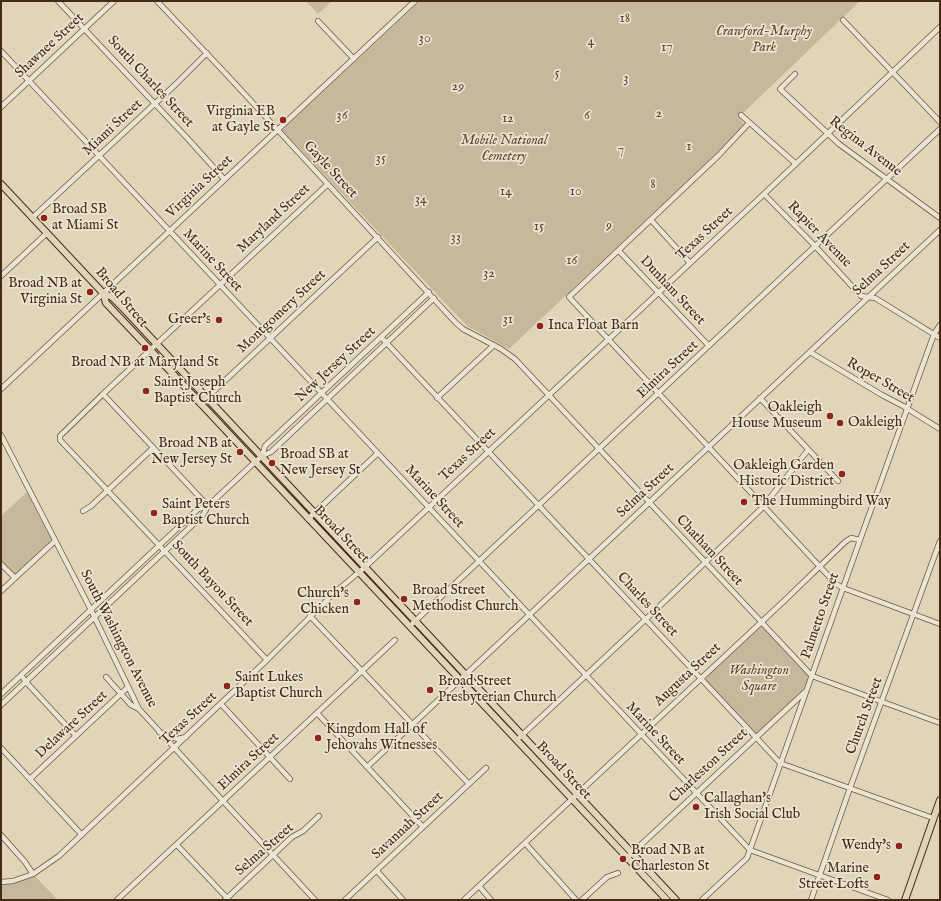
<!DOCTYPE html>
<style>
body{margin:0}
#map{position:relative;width:941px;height:901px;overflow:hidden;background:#e0d5b9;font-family:"IM FELL English",serif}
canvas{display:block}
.frame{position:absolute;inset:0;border:2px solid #452b17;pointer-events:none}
</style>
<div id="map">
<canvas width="941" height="901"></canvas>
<div class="frame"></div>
</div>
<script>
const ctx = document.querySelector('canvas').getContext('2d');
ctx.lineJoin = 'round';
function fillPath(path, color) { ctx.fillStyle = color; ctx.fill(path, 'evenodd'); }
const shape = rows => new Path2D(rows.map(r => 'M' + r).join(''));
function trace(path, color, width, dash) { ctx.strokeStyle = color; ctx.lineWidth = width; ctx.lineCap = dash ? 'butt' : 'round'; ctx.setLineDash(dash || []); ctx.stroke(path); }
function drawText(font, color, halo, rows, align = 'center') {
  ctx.font = font + ' "IM FELL English",serif'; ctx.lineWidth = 3.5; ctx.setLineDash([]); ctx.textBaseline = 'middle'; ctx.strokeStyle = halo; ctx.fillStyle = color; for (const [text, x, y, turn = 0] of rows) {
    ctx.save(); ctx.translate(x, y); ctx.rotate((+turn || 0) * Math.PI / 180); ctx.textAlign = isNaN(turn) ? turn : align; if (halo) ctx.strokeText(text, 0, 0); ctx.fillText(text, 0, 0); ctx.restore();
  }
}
fillPath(shape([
 [306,1,332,1,318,14],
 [420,1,860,1,739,117,744,124,720,150,509,349,467,326,282,130],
 [27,492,52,540,15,575,1,561,1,516],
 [761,622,812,676,807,691,756,737,701,678],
 [33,874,58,900,1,900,1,882]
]), '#c6b89d');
const minor = shape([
 [58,1,189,140,224,179],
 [157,1,227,75,456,323,463,329,501,349,515,359,812,676,940,723],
 [843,20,940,122],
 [318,21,354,59],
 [1,51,750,850,888,900],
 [795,74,780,89,839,144,940,218],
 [1,107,114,1],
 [741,115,796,164],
 [749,123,719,155,569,297,836,584,843,588,940,624],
 [764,194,815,246,861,296,875,298,940,338],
 [32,218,176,84,207,53],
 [651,220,690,263],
 [619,251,709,346],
 [1,276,47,233],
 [381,337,780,763,933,818],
 [810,352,882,395,903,406,940,429],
 [1,389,415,1],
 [103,394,208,506],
 [437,398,494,345],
 [760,398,838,481],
 [200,404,378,237],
 [1,435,91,610,139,709,223,801,315,900],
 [262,456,265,446,429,292],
 [83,511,91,506,153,448],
 [308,519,378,453],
 [1,564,15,578],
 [1,591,55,541],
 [310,616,469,784],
 [413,623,940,129],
 [267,660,60,440,60,436,103,394,328,184],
 [21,675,26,682,76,736],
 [106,677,131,705,139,709],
 [1,694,198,509,208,506],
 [221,704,290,779],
 [1,705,203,515,208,506,255,462,262,456,271,452,434,298],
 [317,713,423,827],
 [159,732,177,739,186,737],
 [520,737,645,620,761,509,808,450],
 [1,748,82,835],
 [367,767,940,230],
 [30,779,128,687],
 [1,835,25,862,33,874],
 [525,843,576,900],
 [177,845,228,899],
 [630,855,806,691],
 [377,871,403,900],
 [1,882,13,881,33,874,59,856,267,660,334,593,364,568,425,511,764,194,940,27],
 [479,886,491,900],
 [117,900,395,640],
 [225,900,292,837,303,831,319,816],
 [345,900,486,768],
 [464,900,784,601,845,542,851,538,860,540],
 [582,900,607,877,618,873],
 [702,900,747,858,860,540,934,334,940,325],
 [811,900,850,788,940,541]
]);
const major = shape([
 [1,184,103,293,106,303,141,340,667,900],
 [103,293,112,297,123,308,676,900],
 [905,900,940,800]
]);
trace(minor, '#6c5640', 6);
trace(major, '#452b17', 8);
trace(minor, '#ebe4d2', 4.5);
trace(major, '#e0d5b9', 6);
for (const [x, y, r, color] of [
 [283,120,4,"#8f2418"],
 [44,218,4,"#8f2418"],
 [90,292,4,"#8f2418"],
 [219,320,4,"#8f2418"],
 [540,326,4,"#8f2418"],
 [145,348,4,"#8f2418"],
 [146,391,4,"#8f2418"],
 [830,416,4,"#8f2418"],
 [840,423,4,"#8f2418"],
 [240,452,4,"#8f2418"],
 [272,463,4,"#8f2418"],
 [842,474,4,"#8f2418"],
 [744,502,4,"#8f2418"],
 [154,513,4,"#8f2418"],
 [404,599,4,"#8f2418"],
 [357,602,4,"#8f2418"],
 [227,686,4,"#8f2418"],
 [430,690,4,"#8f2418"],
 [318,738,4,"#8f2418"],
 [696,807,4,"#8f2418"],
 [899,846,4,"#8f2418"],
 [623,859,4,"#8f2418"],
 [877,877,4,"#8f2418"]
]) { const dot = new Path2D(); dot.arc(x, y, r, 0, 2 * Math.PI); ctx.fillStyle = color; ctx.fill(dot); trace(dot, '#ebe4d2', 1.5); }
drawText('italic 14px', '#5f4732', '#ebe4d2', [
 ["18",625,19],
 ["Crawford-Murphy",764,32],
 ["Park",764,48],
 ["30",425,39],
 ["4",591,42],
 ["17",667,48],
 ["5",557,74],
 ["3",626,79],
 ["29",458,87],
 ["2",659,114],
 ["36",342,116],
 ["6",587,116],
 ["12",508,119],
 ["Mobile National",504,141],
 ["Cemetery",504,157],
 ["1",689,147],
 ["7",621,151],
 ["35",381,159],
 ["8",653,185],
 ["14",506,192],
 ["10",576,192],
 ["34",421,200],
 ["9",609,226],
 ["15",539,227],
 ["33",456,238],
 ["16",572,261],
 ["32",489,274],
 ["31",508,320],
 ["Washington",759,671],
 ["Square",759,687]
]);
drawText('14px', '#452b17', '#ebe4d2', [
 ["Shawnee Street",50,46,-43],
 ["South Charles Street",150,82,47],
 ["Miami Street",113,128,-43],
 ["Regina Avenue",865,147,38],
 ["Gayle Street",330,170,47],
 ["Virginia Street",200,187,-43],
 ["Maryland Street",274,219,-43],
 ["Texas Street",705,234,-43],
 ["Rapier Avenue",819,235,46],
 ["Marine Street",212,261,47],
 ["Selma Street",882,269,-43],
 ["Dunham Street",672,291,47],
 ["Broad Street",121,298,50],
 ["Montgomery Street",282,312,-43],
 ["New Jersey Street",336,365,-43],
 ["Elmira Street",668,370,-43],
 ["Roper Street",880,381,30],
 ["Texas Street",468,455,-43],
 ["Selma Street",646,491,-43],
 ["Marine Street",434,497,47],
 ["Broad Street",341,535,46],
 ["Chatham Street",709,551,47],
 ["South Bayou Street",212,584,47],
 ["Charles Street",647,605,47],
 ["Palmetto Street",821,616,-71],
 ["South Washington Avenue",118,639,63],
 ["Augusta Street",688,675,-43],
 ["Church Street",865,716,-70],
 ["Texas Street",189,719,-43],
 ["Delaware Street",72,725,-43],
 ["Marine Street",655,734,47],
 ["Elmira Street",249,762,-43],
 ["Charleston Street",709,766,-43],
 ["Broad Street",563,771,47],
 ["Savannah Street",408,826,-43],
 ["Selma Street",265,850,-41]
]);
drawText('14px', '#452b17', '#ebe4d2', [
 ["Virginia EB",275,112,"right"],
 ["at Gayle St",275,128,"right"],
 ["Broad SB",52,210],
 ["at Miami St",52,226],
 ["Broad NB at",82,284,"right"],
 ["Virginia St",82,300,"right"],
 ["Greer's",211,320,"right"],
 ["Inca Float Barn",548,326],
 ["Broad NB at Maryland St",145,363,"center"],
 ["Saint Joseph",154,383],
 ["Baptist Church",154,399],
 ["Oakleigh",822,408,"right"],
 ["House Museum",822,424,"right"],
 ["Oakleigh",848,423],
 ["Broad NB at",232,444,"right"],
 ["New Jersey St",232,460,"right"],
 ["Broad SB at",280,455],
 ["New Jersey St",280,471],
 ["Oakleigh Garden",834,466,"right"],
 ["Historic District",834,482,"right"],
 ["The Hummingbird Way",752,502],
 ["Saint Peters",162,505],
 ["Baptist Church",162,521],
 ["Broad Street",412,591],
 ["Methodist Church",412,607],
 ["Church's",349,594,"right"],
 ["Chicken",349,610,"right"],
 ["Saint Lukes",235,678],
 ["Baptist Church",235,694],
 ["Broad Street",438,682],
 ["Presbyterian Church",438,698],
 ["Kingdom Hall of",326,730],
 ["Jehovahs Witnesses",326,746],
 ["Callaghan's",704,799],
 ["Irish Social Club",704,815],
 ["Wendy's",891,846,"right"],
 ["Broad NB at",631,851],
 ["Charleston St",631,867],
 ["Marine",869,869,"right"],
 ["Street Lofts",869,885,"right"]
], 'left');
</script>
